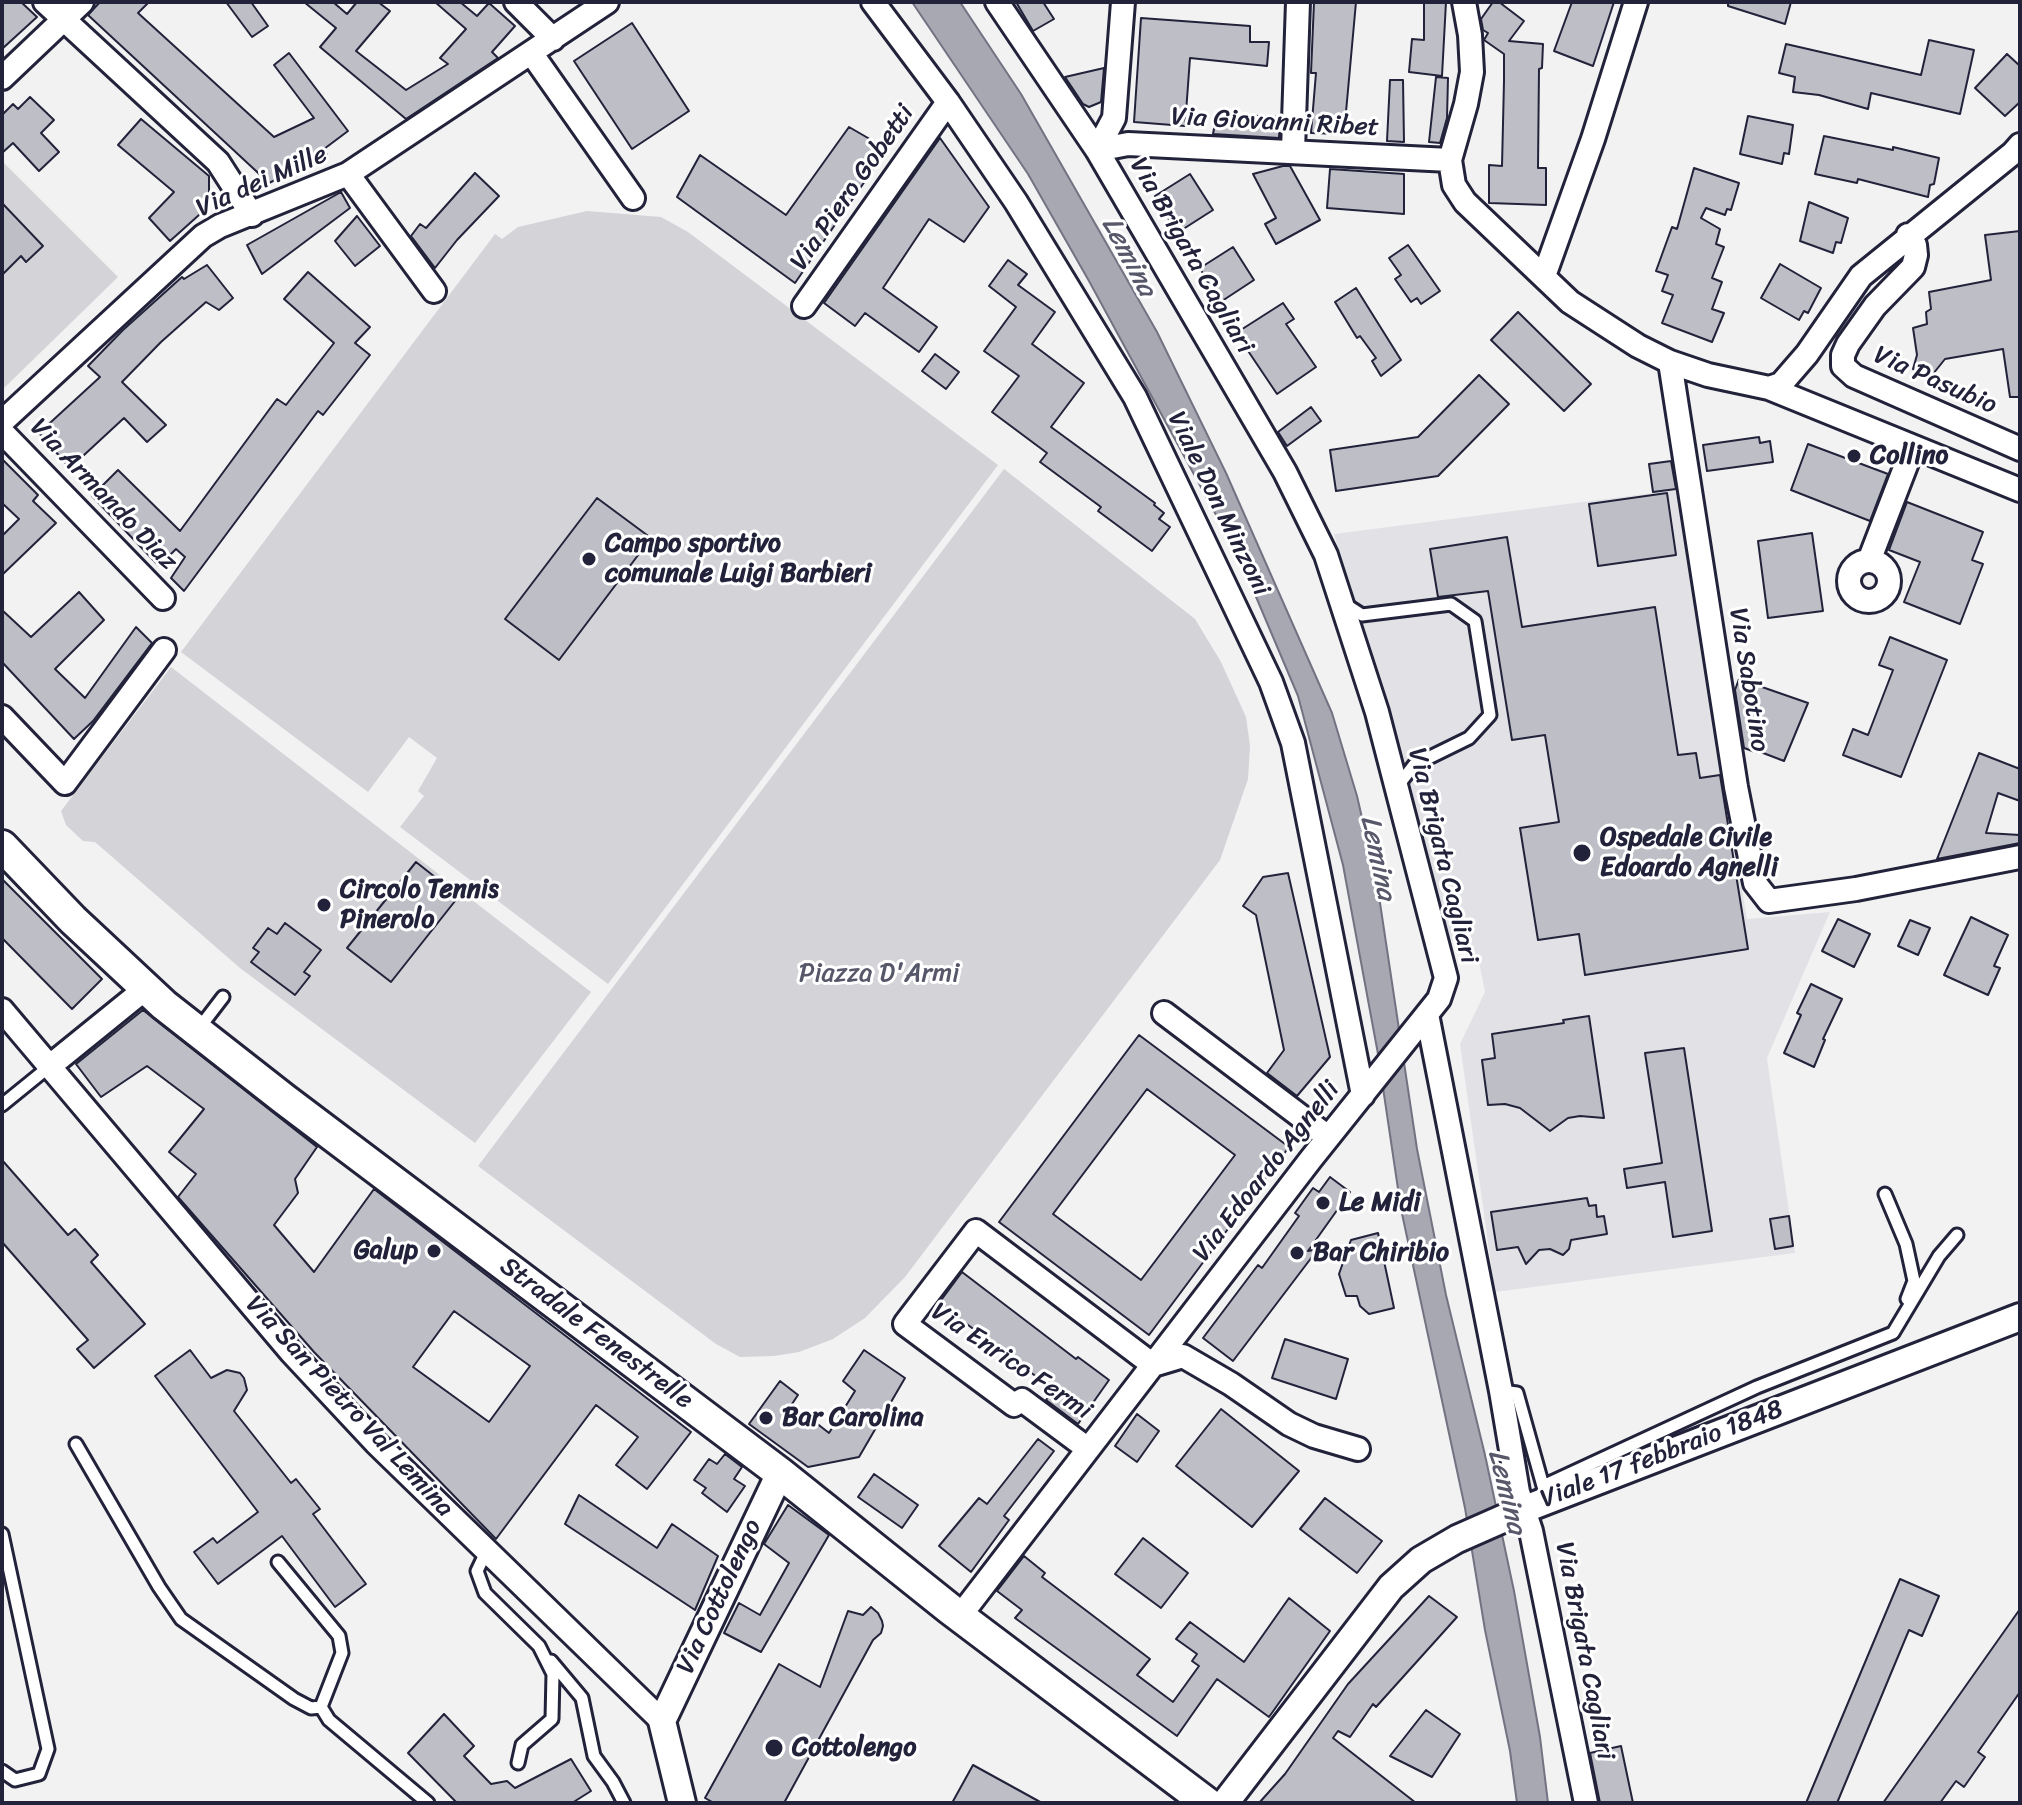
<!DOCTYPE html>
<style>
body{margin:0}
#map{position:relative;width:2022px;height:1805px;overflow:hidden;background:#f2f2f3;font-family:Sriracha,sans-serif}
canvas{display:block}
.frame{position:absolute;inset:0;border:4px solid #22223b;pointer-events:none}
</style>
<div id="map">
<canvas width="2022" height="1805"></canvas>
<div class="frame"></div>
</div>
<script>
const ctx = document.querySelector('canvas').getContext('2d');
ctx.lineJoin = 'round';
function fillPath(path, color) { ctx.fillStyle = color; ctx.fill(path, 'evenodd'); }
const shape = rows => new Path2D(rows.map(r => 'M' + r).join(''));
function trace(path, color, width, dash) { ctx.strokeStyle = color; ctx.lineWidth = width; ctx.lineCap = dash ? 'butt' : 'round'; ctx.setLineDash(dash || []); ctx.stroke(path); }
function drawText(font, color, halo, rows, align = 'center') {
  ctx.font = font + ' Sriracha,sans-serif'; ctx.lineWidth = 6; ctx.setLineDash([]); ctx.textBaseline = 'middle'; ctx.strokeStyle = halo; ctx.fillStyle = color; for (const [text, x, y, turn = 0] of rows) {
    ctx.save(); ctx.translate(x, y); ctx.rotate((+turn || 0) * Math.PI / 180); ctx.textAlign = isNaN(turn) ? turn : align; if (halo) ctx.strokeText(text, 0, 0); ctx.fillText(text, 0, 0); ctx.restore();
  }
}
fillPath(shape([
 [1676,490,1747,919,1830,912,1767,1058,1795,1253,1495,1292,1460,1044,1485,992,1478,957,1451,940,1334,534]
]), '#e2e2e6');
fillPath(shape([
 [2,161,118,277,2,390],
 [587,211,661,217,688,232,998,465,608,984,400,827,424,796,418,791,437,758,409,737,368,792,181,652,495,234,502,239,518,227],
 [1004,469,1195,619,1221,662,1246,717,1250,746,1248,779,1220,860,905,1277,865,1318,833,1339,799,1352,774,1356,740,1357,716,1344,478,1166],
 [171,667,591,992,475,1143,240,968,95,842,83,841,66,825,61,811]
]), '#d3d3d8');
const water = shape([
 [912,2,960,2,1021,94,1157,332,1226,473,1332,713,1357,796,1377,883,1417,1149,1446,1295,1485,1455,1514,1591,1540,1737,1548,1803,1517,1803,1510,1751,1485,1630,1465,1508,1401,1209,1378,1054,1343,865,1298,696,1240,559,1089,281,1028,174,912,2]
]);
fillPath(water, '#a8a8b2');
trace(water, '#727282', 2);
const building = shape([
 [2,2,21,2,37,17,2,49,2,2],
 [100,2,149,2,138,13,274,137,314,118,274,65,289,53,348,131,324,149,327,154,269,183,88,15,100,2],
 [226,2,251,2,268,26,252,37,226,2],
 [304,2,333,2,347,14,357,2,378,2,390,11,356,51,406,90,448,64,440,58,466,29,435,2,460,2,477,16,489,3,515,26,492,52,498,58,406,119,320,47,336,28,304,2],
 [1016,2,1043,2,1054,19,1033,31,1016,2],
 [1314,2,1356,2,1344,134,1311,133,1316,73,1311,73,1314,2],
 [1424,2,1446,2,1442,76,1409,72,1412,39,1424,40,1424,2],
 [1493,2,1499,2,1524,21,1509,41,1543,44,1542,68,1539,69,1538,168,1546,168,1546,205,1489,203,1489,165,1502,166,1504,81,1504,54,1484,40,1488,33,1483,30,1481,19,1493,2],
 [1572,2,1614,2,1593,66,1554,51,1572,2],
 [1728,2,1791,2,1785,24,1728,6,1728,2],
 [1141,18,1250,26,1250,42,1269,42,1267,66,1190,58,1185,126,1134,122,1141,18],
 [632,23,689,111,632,149,574,61,632,23],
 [1929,40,1974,50,1960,114,1871,93,1868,109,1819,95,1793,92,1795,77,1779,73,1786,44,1921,75,1929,40],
 [2007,54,2020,66,2020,102,2005,116,1975,88,2007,54],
 [1104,68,1101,102,1089,107,1083,104,1065,77,1104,68],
 [1436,77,1448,78,1447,118,1440,143,1429,142,1436,77],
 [1390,80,1403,80,1404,142,1387,141,1390,80],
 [30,97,54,120,41,133,59,152,39,171,13,143,2,153,2,115,13,104,18,109,30,97],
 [1239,115,1280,117,1279,138,1213,134,1216,118,1239,119,1239,115],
 [1748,116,1793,125,1789,154,1784,153,1782,164,1740,154,1748,116],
 [141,119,209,176,209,206,170,241,149,218,174,192,118,145,141,119],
 [849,127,887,149,795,283,677,197,700,155,786,215,849,127],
 [1824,136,1893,150,1893,147,1939,158,1934,184,1930,185,1928,197,1858,179,1857,183,1815,174,1824,136],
 [940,138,989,207,964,242,929,219,883,288,937,327,919,352,865,313,855,326,824,303,940,138],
 [1283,166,1290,166,1320,220,1276,244,1265,224,1276,218,1253,174,1283,166],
 [1694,168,1739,183,1731,210,1727,209,1725,215,1706,208,1701,218,1720,229,1716,244,1724,247,1712,278,1722,282,1712,309,1724,313,1712,342,1662,323,1673,295,1662,291,1668,275,1656,271,1672,227,1677,229,1694,168],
 [1330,169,1404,174,1404,214,1327,208,1330,169],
 [475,173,499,196,457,240,435,268,411,236,420,224,426,228,475,173],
 [1190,174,1213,210,1177,233,1155,196,1190,174],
 [341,192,350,208,262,274,247,245,341,192],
 [1809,202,1848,218,1841,243,1836,242,1833,253,1800,241,1809,202],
 [2,203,43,246,26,262,21,256,2,275,2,203],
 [357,216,380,246,355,266,335,241,357,216],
 [2020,231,2020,397,2010,397,2003,349,1945,359,1933,374,1926,377,1919,375,1913,369,1917,355,1913,328,1927,324,1926,312,1931,309,1929,292,1991,280,1985,235,2020,231],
 [1408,245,1440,291,1421,304,1417,298,1411,302,1395,279,1401,275,1389,258,1408,245],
 [1233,247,1254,280,1219,303,1200,268,1233,247],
 [1008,260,1027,274,1018,285,1055,312,1032,344,1084,383,1051,427,1155,503,1154,505,1164,513,1159,519,1170,527,1152,551,1098,511,1101,507,1040,462,1047,453,992,412,1019,376,984,351,1016,307,989,286,1008,260],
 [1780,264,1821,288,1808,313,1804,311,1799,320,1761,298,1780,264],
 [207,265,233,298,219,310,206,302,161,342,122,382,166,425,147,442,124,418,70,468,39,433,100,377,88,366,123,330,182,277,184,279,207,265],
 [308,272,370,327,355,343,370,355,323,415,318,411,184,591,171,578,185,557,176,549,159,566,92,496,118,470,180,531,277,399,286,405,334,343,284,299,308,272],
 [1356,288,1401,360,1381,376,1372,361,1376,358,1360,336,1357,338,1335,302,1356,288],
 [1283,303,1294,319,1286,324,1316,367,1277,394,1236,333,1283,303],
 [1518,312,1591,384,1564,411,1491,340,1518,312],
 [935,354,959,372,946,389,922,371,935,354],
 [1479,375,1509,404,1438,476,1336,491,1330,450,1418,437,1479,375],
 [1311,407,1321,421,1287,446,1278,432,1311,407],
 [1759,437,1760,443,1770,441,1773,462,1707,471,1703,445,1759,437],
 [1808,444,1888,474,1870,521,1791,490,1808,444],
 [2,459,38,495,33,501,56,523,2,575,2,536,19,519,2,503,2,459],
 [1671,461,1676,489,1653,492,1649,464,1671,461],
 [1667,493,1676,555,1598,566,1589,504,1667,493],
 [597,498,651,538,559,660,505,619,597,498],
 [1907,502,1983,532,1972,560,1983,564,1960,624,1904,602,1920,562,1889,550,1907,502],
 [1812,533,1823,611,1768,618,1758,541,1812,533],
 [1507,537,1522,627,1655,607,1678,755,1696,753,1700,778,1720,775,1748,949,1585,975,1579,934,1538,940,1520,828,1559,822,1545,735,1512,740,1488,591,1438,597,1430,549,1507,537],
 [79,592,104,620,55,669,85,698,136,627,152,643,93,721,74,739,2,662,2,610,31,637,79,592],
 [1890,637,1947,660,1901,777,1843,755,1853,729,1868,735,1893,670,1879,665,1890,637],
 [1739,679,1808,703,1784,761,1758,751,1758,753,1744,748,1735,690,1739,679],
 [1979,753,2020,769,2020,801,1998,793,1986,833,2020,835,2020,843,1937,859,1979,753],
 [416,862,459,896,391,982,347,948,416,862],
 [1288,873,1330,1057,1297,1096,1267,1073,1284,1050,1256,915,1243,906,1263,877,1288,873],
 [2,879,102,979,72,1009,2,938,2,879],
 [1971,917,2008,935,1994,966,2000,968,1988,995,1944,975,1971,917],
 [1838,919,1870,934,1854,967,1822,951,1838,919],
 [1910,920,1930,928,1918,955,1898,946,1910,920],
 [285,923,321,950,304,972,310,976,295,995,251,962,259,952,253,948,268,928,277,934,285,923],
 [1811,984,1842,999,1823,1039,1825,1040,1814,1067,1784,1053,1801,1015,1797,1013,1811,984],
 [143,1010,317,1147,295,1179,298,1193,274,1225,314,1272,374,1189,691,1432,647,1489,616,1465,638,1437,596,1405,496,1539,314,1352,178,1197,196,1174,169,1152,204,1109,147,1066,101,1097,76,1064,143,1010],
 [454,1311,530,1366,489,1422,413,1367,454,1311],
 [1589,1016,1604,1118,1580,1116,1568,1118,1550,1131,1520,1108,1505,1104,1488,1105,1482,1060,1495,1058,1492,1034,1564,1023,1563,1020,1589,1016],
 [1139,1035,1289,1147,1149,1335,999,1222,1139,1035],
 [1147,1089,1235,1155,1141,1280,1053,1214,1147,1089],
 [1684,1048,1712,1231,1673,1237,1665,1182,1627,1188,1624,1169,1662,1163,1645,1053,1684,1048],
 [2,1160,68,1235,75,1229,98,1255,91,1262,145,1324,94,1368,77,1349,88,1340,2,1242,2,1160],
 [1330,1177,1350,1192,1308,1251,1318,1249,1233,1361,1203,1338,1258,1265,1262,1268,1299,1216,1295,1213,1313,1188,1319,1192,1330,1177],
 [1587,1198,1589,1206,1596,1205,1597,1217,1604,1216,1607,1234,1571,1240,1569,1249,1563,1255,1550,1249,1539,1250,1526,1264,1518,1247,1497,1250,1491,1212,1587,1198],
 [1789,1216,1793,1246,1775,1249,1770,1219,1789,1216],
 [1378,1233,1394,1308,1369,1314,1360,1306,1357,1296,1346,1296,1339,1274,1351,1240,1378,1233],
 [962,1272,1076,1359,1078,1357,1109,1380,1078,1424,1046,1400,1054,1390,939,1303,962,1272],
 [1285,1339,1348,1359,1336,1399,1272,1378,1285,1339],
 [190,1350,211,1378,227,1370,240,1373,244,1378,247,1390,234,1411,291,1483,296,1479,320,1509,313,1514,366,1584,335,1607,282,1536,218,1584,194,1552,213,1538,217,1543,258,1512,155,1376,190,1350],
 [864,1350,905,1378,859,1457,808,1467,749,1424,780,1381,798,1395,792,1404,829,1433,855,1391,843,1381,864,1350],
 [1221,1409,1299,1471,1252,1527,1176,1466,1221,1409],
 [1137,1414,1159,1431,1137,1462,1115,1446,1137,1414],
 [1038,1439,1054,1451,1004,1516,1009,1520,971,1572,939,1546,979,1498,987,1504,1038,1439],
 [725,1454,742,1467,734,1479,745,1486,727,1512,702,1493,706,1488,694,1480,709,1459,717,1464,725,1454],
 [874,1474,918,1505,902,1528,858,1497,874,1474],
 [579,1495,657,1548,672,1524,718,1556,695,1610,565,1524,579,1495],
 [1325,1498,1382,1541,1357,1573,1300,1529,1325,1498],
 [788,1505,829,1535,761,1652,724,1633,739,1603,760,1615,789,1563,764,1544,788,1505],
 [1143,1538,1188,1573,1161,1608,1115,1574,1143,1538],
 [1024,1556,1045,1573,1042,1577,1150,1659,1137,1675,1173,1702,1199,1666,1192,1661,1197,1654,1176,1639,1190,1622,1244,1662,1289,1598,1330,1631,1269,1717,1217,1679,1177,1736,1015,1618,1022,1610,997,1591,1024,1556],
 [1900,1579,1939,1596,1922,1636,1909,1630,1837,1803,1806,1803,1900,1579],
 [1429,1596,1457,1617,1376,1707,1373,1704,1350,1737,1338,1731,1333,1738,1416,1803,1259,1803,1285,1774,1348,1684,1429,1596],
 [871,1607,878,1613,882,1621,883,1626,881,1633,873,1640,784,1803,714,1803,705,1798,779,1664,820,1687,848,1611,863,1615,871,1607],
 [2020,1609,2020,1692,1978,1752,1985,1757,1964,1787,1956,1781,1940,1803,1883,1803,2020,1609],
 [1426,1710,1460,1734,1432,1777,1390,1756,1426,1710],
 [444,1714,474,1746,464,1756,491,1784,507,1781,515,1788,571,1759,591,1791,572,1803,457,1803,408,1753,444,1714],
 [1621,1746,1633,1803,1600,1803,1590,1753,1621,1746],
 [973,1765,1042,1803,952,1803,973,1765]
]);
fillPath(building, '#bebec6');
trace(building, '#22223b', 2);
const service = shape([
 [1345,604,1362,615,1451,604,1475,621,1490,715,1469,738,1414,765,1397,787],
 [197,1031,223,997],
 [2,1105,50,1066],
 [1885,1194,1906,1244,1914,1281,1907,1299],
 [1501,1391,1517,1393,1543,1486,1757,1387,1893,1333,1939,1256,1957,1235],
 [76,1444,159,1587,181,1619,294,1699,311,1708,321,1707],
 [2,1534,48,1749,39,1774,15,1780,2,1771],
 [487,1550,477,1571,485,1593,539,1646,553,1674,552,1719,522,1745,518,1763],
 [278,1562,339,1636,342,1653,321,1707,329,1720,428,1803],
 [551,1661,582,1698,594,1756,613,1782,624,1803]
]);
const minor = shape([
 [45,2,218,162,252,215],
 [516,2,553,39],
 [873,2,948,102,1016,202,1135,397,1271,682,1293,743,1363,1095],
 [1464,2,1470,35,1472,72,1466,104,1450,160,1454,185,1465,202,1570,302,1638,346,1670,362,1708,375,1769,388,2020,490],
 [532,54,633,198],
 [2,78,82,2],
 [1097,150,1128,144,1450,160],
 [1097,150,1114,118,1123,2],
 [1293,151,1298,2],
 [348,174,434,291],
 [1908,235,1915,245,1916,255,1913,267,1875,306,1848,344,1843,355,1843,366,1854,376,2020,449],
 [1544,276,1593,139,1636,2],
 [804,306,948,102],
 [1670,362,1736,787,1755,883,1769,901,1856,889,2020,857],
 [1769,388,1781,384,1807,354,1861,276,2013,153,2020,145],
 [2,422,203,236,220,226,348,174,607,2],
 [2,432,163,598],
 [1869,561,1913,447],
 '1849 581a20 20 0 1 1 40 0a20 20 0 1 1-40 0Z',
 [2,717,65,783,164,650],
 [2,1010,291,1352,376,1443,662,1721],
 [1164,1013,1328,1137],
 [1427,1014,1501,1391,1518,1492,1531,1531,1586,1803],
 [50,1066,145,989],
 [1088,1449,1022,1400,1014,1405,905,1324,976,1231,1153,1365,1183,1356,1231,1384,1289,1424,1314,1436,1358,1449],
 [960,1616,1311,1159,1439,999,1446,978,1377,712,1326,555,1285,472,1097,150,997,2]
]);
const tertiary = shape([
 [682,1803,662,1721,780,1473],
 [1225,1803,1391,1587,1421,1560,1457,1539,1525,1509,2020,1317]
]);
const secondary = shape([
 [2,846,73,920,164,1005,284,1099,780,1473,950,1609,1207,1803]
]);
trace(service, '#22223b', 17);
trace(minor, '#22223b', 28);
trace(tertiary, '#22223b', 32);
trace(secondary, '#22223b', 36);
trace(service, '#fff', 11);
trace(minor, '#fff', 22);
trace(tertiary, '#fff', 26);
trace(secondary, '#fff', 30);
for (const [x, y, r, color] of [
 [1854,456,8,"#22223b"],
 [589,559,8,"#22223b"],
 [1582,853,10,"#22223b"],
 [324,905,8,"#22223b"],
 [1323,1203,8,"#22223b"],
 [434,1251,8,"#22223b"],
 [1297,1253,8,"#22223b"],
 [766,1418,8,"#22223b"],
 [774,1748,10,"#22223b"]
]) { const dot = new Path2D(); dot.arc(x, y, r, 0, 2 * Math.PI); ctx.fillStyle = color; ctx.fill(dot); trace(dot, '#fff', 3); }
drawText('26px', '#22223b', '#fff', [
 ["Via Giovanni Ribet",1275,123,3],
 ["Via dei Mille",262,182,-24],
 ["Via Piero Gobetti",853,188,-55],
 ["Via Brigata Cagliari",1191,256,60],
 ["Via Pasubio",1935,381,24],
 ["Via Armando Diaz",103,495,46],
 ["Viale Don Minzoni",1218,504,64],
 ["Via Sabotino",1748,680,81],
 ["Via Brigata Cagliari",1442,856,76],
 ["Via Edoardo Agnelli",1267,1172,-52],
 ["Stradale Fenestrelle",596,1334,37],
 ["Via Enrico Fermi",1011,1362,34],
 ["Via San Pietro Val Lemina",349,1407,47],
 ["Viale 17 febbraio 1848",1662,1455,-21],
 ["Via Cottolengo",720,1597,-65],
 ["Via Brigata Cagliari",1584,1651,79]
]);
drawText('bold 26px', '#22223b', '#fff', [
 ["Collino",1870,456],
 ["Campo sportivo",605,544],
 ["comunale Luigi Barbieri",605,574],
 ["Ospedale Civile",1600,838],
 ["Edoardo Agnelli",1600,868],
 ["Circolo Tennis",340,890],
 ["Pinerolo",340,920],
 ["Le Midi",1339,1203],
 ["Galup",418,1251,"right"],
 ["Bar Chiribio",1313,1253],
 ["Bar Carolina",782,1418],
 ["Cottolengo",792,1748]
], 'left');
drawText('26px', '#57576a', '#fff', [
 ["Piazza D'Armi",879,974]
]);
drawText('italic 28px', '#58586b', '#fff', [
 ["Lemina",1128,257,62],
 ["Lemina",1377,858,78],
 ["Lemina",1506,1492,76]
]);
</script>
